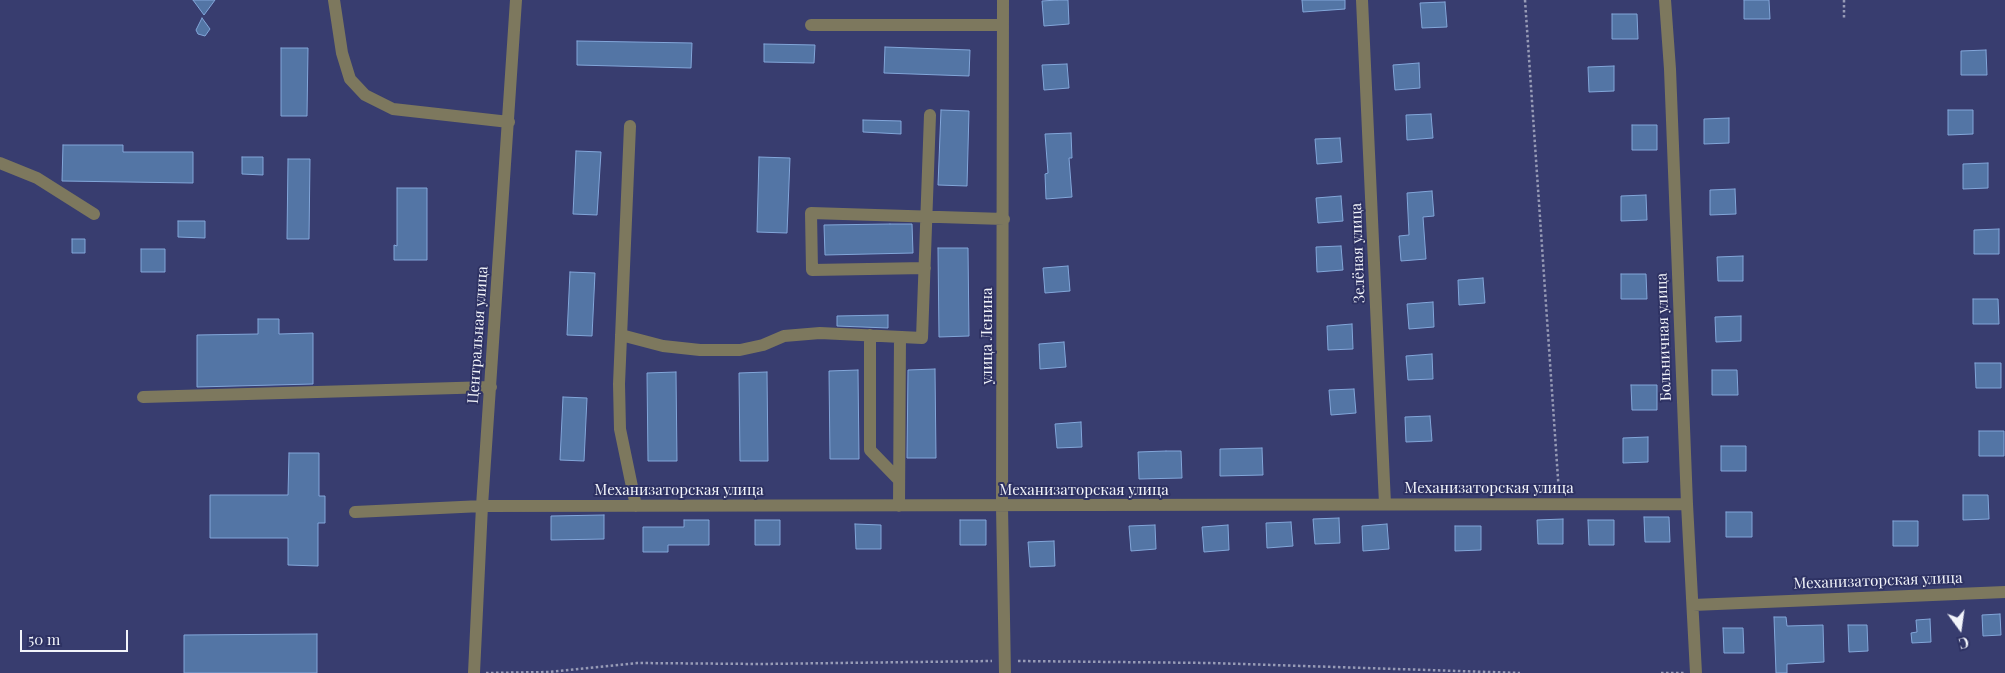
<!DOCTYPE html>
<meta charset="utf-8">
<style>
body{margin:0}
#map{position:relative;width:2005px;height:673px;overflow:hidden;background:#383d6f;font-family:"Playfair Display",serif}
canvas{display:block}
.north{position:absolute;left:1935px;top:603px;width:50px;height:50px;-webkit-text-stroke:4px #2e3263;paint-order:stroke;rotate:166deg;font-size:14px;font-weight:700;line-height:20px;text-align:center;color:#f2f4fa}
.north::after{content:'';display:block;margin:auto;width:18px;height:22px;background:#f2f4fa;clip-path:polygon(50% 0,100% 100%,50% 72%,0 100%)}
.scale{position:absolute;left:20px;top:630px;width:108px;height:22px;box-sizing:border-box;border:2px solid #f2f4fa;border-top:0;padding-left:6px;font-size:15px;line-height:18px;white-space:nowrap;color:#f2f4fa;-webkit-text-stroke:4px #2e3263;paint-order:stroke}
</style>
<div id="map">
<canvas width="2005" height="673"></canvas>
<div class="north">С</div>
<div class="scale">50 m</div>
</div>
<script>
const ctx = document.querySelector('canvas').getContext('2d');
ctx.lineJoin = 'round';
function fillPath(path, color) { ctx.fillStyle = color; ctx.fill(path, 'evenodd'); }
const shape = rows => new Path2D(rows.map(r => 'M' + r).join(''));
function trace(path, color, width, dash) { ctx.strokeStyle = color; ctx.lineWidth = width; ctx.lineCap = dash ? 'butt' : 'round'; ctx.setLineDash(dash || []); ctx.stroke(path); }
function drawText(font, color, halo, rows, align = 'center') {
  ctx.font = font + ' "Playfair Display",serif'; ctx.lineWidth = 4; ctx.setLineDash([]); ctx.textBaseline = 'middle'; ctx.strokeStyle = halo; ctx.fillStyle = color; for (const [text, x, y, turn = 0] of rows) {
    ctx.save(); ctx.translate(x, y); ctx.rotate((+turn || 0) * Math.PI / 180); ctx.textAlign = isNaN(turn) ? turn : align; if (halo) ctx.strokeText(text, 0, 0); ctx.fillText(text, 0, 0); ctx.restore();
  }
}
const building = shape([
 [193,0,215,0,204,15,193,0],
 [1057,0,1068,0,1069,24,1044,26,1042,1,1057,0],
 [1302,0,1345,0,1345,9,1303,12,1302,0],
 [1744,0,1769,0,1770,19,1744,19,1744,0],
 [1445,2,1447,27,1422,28,1420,3,1445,2],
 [1612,14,1637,14,1638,39,1612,39,1612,14],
 [202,18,210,29,205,36,198,34,196,30,202,18],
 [577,41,692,43,691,68,577,65,577,41],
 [764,44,815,45,814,63,764,62,764,44],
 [885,47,970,50,969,76,884,73,885,47],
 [281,48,308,48,307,116,281,116,281,48],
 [1986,50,1987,75,1961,75,1961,51,1986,50],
 [1419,63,1420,88,1395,90,1393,65,1419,63],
 [1067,64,1069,88,1044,90,1042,65,1067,64],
 [1614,66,1614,91,1589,92,1588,67,1614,66],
 [941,110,969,111,967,186,938,185,941,110],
 [1948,110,1973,110,1973,134,1948,135,1948,110],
 [1431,114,1433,138,1407,140,1406,115,1431,114],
 [1729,118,1729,143,1704,144,1704,119,1729,118],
 [863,120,901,121,901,134,863,132,863,120],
 [1632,125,1657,125,1657,150,1632,150,1632,125],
 [1071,133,1072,158,1069,158,1072,197,1046,199,1045,174,1048,173,1045,134,1071,133],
 [1340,138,1342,162,1317,164,1315,139,1340,138],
 [63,145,123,145,123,152,193,152,193,183,62,181,63,145],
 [576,151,601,152,597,215,573,214,576,151],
 [242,157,263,157,263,175,242,174,242,157],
 [759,157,790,158,787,233,757,232,759,157],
 [288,159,310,159,309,239,287,239,288,159],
 [1988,163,1988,188,1963,189,1963,164,1988,163],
 [397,188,427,188,427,260,394,260,394,245,397,246,397,188],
 [1735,189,1736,214,1710,215,1710,190,1735,189],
 [1432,191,1434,216,1423,217,1426,259,1401,261,1399,236,1409,235,1407,193,1432,191],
 [1646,195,1647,220,1621,221,1621,196,1646,195],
 [1341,196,1343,221,1318,223,1316,198,1341,196],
 [178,221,205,221,205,238,178,237,178,221],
 [890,224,912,224,913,253,825,255,824,225,890,224],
 [1999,229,1999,254,1974,254,1974,230,1999,229],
 [72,239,85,239,85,253,72,253,72,239],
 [1341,246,1343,270,1317,272,1316,247,1341,246],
 [938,248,968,248,969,336,939,337,938,248],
 [141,249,165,249,165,272,141,272,141,249],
 [1743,256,1743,281,1718,281,1717,257,1743,256],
 [1068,266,1070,291,1045,293,1043,268,1068,266],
 [570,272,595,273,592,336,567,335,570,272],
 [1621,274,1646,274,1647,299,1621,299,1621,274],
 [1483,278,1485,303,1459,305,1458,280,1483,278],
 [1973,299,1998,299,1999,324,1973,324,1973,299],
 [1433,302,1434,327,1409,329,1407,304,1433,302],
 [888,315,888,328,837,326,837,316,888,315],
 [1741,316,1741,341,1716,342,1715,317,1741,316],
 [258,319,279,319,279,334,313,333,313,384,197,387,197,335,258,334,258,319],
 [1352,324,1353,349,1328,350,1327,326,1352,324],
 [1064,342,1066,367,1040,369,1039,344,1064,342],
 [1432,354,1433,379,1408,380,1406,356,1432,354],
 [1975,363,2001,363,2001,388,1976,388,1975,363],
 [935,369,936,458,907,458,908,370,935,369],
 [858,370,859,459,830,459,829,371,858,370],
 [1712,370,1737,370,1738,395,1712,395,1712,370],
 [676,372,677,461,648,461,647,373,676,372],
 [767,372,768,461,740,461,739,373,767,372],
 [1631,385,1657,385,1657,410,1632,410,1631,385],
 [1354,389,1356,413,1331,415,1329,390,1354,389],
 [563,397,587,398,584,461,560,460,563,397],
 [1430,416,1432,441,1406,442,1405,417,1430,416],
 [1081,422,1082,447,1057,448,1055,424,1081,422],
 [1979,431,2004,431,2004,456,1979,456,1979,431],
 [1648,437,1648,462,1623,463,1623,438,1648,437],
 [1721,446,1746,446,1746,471,1721,471,1721,446],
 [1262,448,1263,475,1220,476,1220,449,1262,448],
 [1166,451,1181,451,1182,478,1139,479,1138,452,1166,451],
 [289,453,319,453,319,496,325,496,325,523,318,523,318,566,288,565,288,538,210,538,210,495,288,495,289,453],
 [1963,495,1988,495,1989,519,1963,520,1963,495],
 [1726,512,1752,512,1752,537,1726,537,1726,512],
 [604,515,604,539,551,540,551,516,604,515],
 [1644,517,1669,517,1670,542,1645,542,1644,517],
 [1339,518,1340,543,1315,544,1313,519,1339,518],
 [1563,519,1563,544,1538,544,1537,520,1563,519],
 [684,520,709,520,709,545,668,545,668,552,643,552,643,527,684,527,684,520],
 [755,520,780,520,780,545,755,545,755,520],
 [960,520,986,520,986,545,960,545,960,520],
 [1588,520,1614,520,1614,545,1589,545,1588,520],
 [1893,521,1918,521,1918,546,1893,546,1893,521],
 [1291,522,1293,546,1267,548,1266,523,1291,522],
 [855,524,881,525,881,549,856,549,855,524],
 [1387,524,1389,549,1363,551,1362,526,1387,524],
 [1155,525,1156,549,1131,551,1129,526,1155,525],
 [1228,525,1229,550,1204,552,1202,527,1228,525],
 [1455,526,1481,526,1481,550,1455,551,1455,526],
 [1054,541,1055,566,1030,567,1028,542,1054,541],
 [2000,614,2001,635,1983,636,1982,615,2000,614],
 [1774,617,1786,617,1787,626,1823,625,1824,662,1787,664,1787,673,1776,673,1774,617],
 [1930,619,1931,642,1912,643,1911,633,1917,632,1916,620,1930,619],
 [1848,625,1867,625,1868,651,1849,652,1848,625],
 [1723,628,1743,628,1744,653,1724,653,1723,628],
 [317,634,317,673,184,673,184,635,317,634]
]);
fillPath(building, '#5375a5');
trace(building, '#82a6d9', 1);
trace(shape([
 [1525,0,1559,493],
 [1844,0,1844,19],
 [1018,661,1211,663,1520,673],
 [486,673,549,672,637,663,761,664,992,661],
 [1661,673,1684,673]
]), '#979bb6', 2.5, [2.5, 2.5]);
trace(shape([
 [334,0,342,53,350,79,365,95,393,109,509,122],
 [1003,0,1002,507,1005,673],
 [1362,0,1385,504],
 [1665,0,1670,69,1687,504,1696,673],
 [811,25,1003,25],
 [630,126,619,384,620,429,636,506],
 [0,163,37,178,94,214],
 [925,268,812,270,811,213,1004,219],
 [621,335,663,346,700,350,740,350,763,345,784,336,820,333,922,338,930,115],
 [870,335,870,450,899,480],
 [143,397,491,387],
 [899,506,900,337],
 [355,512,482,506,1687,504],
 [1693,605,2005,592],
 [474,673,482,506,516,0]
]), '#7d785e', 12);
drawText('15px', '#f2f4fa', '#2e3263', [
 ["Зелёная улица",1358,253,-92],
 ["Центральная улица",478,335,-86],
 ["улица Ленина",987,336,-90],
 ["Больничная улица",1664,337,-92],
 ["Механизаторская улица",1489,488],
 ["Механизаторская улица",679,490],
 ["Механизаторская улица",1084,490],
 ["Механизаторская улица",1878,581,-2]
]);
</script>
